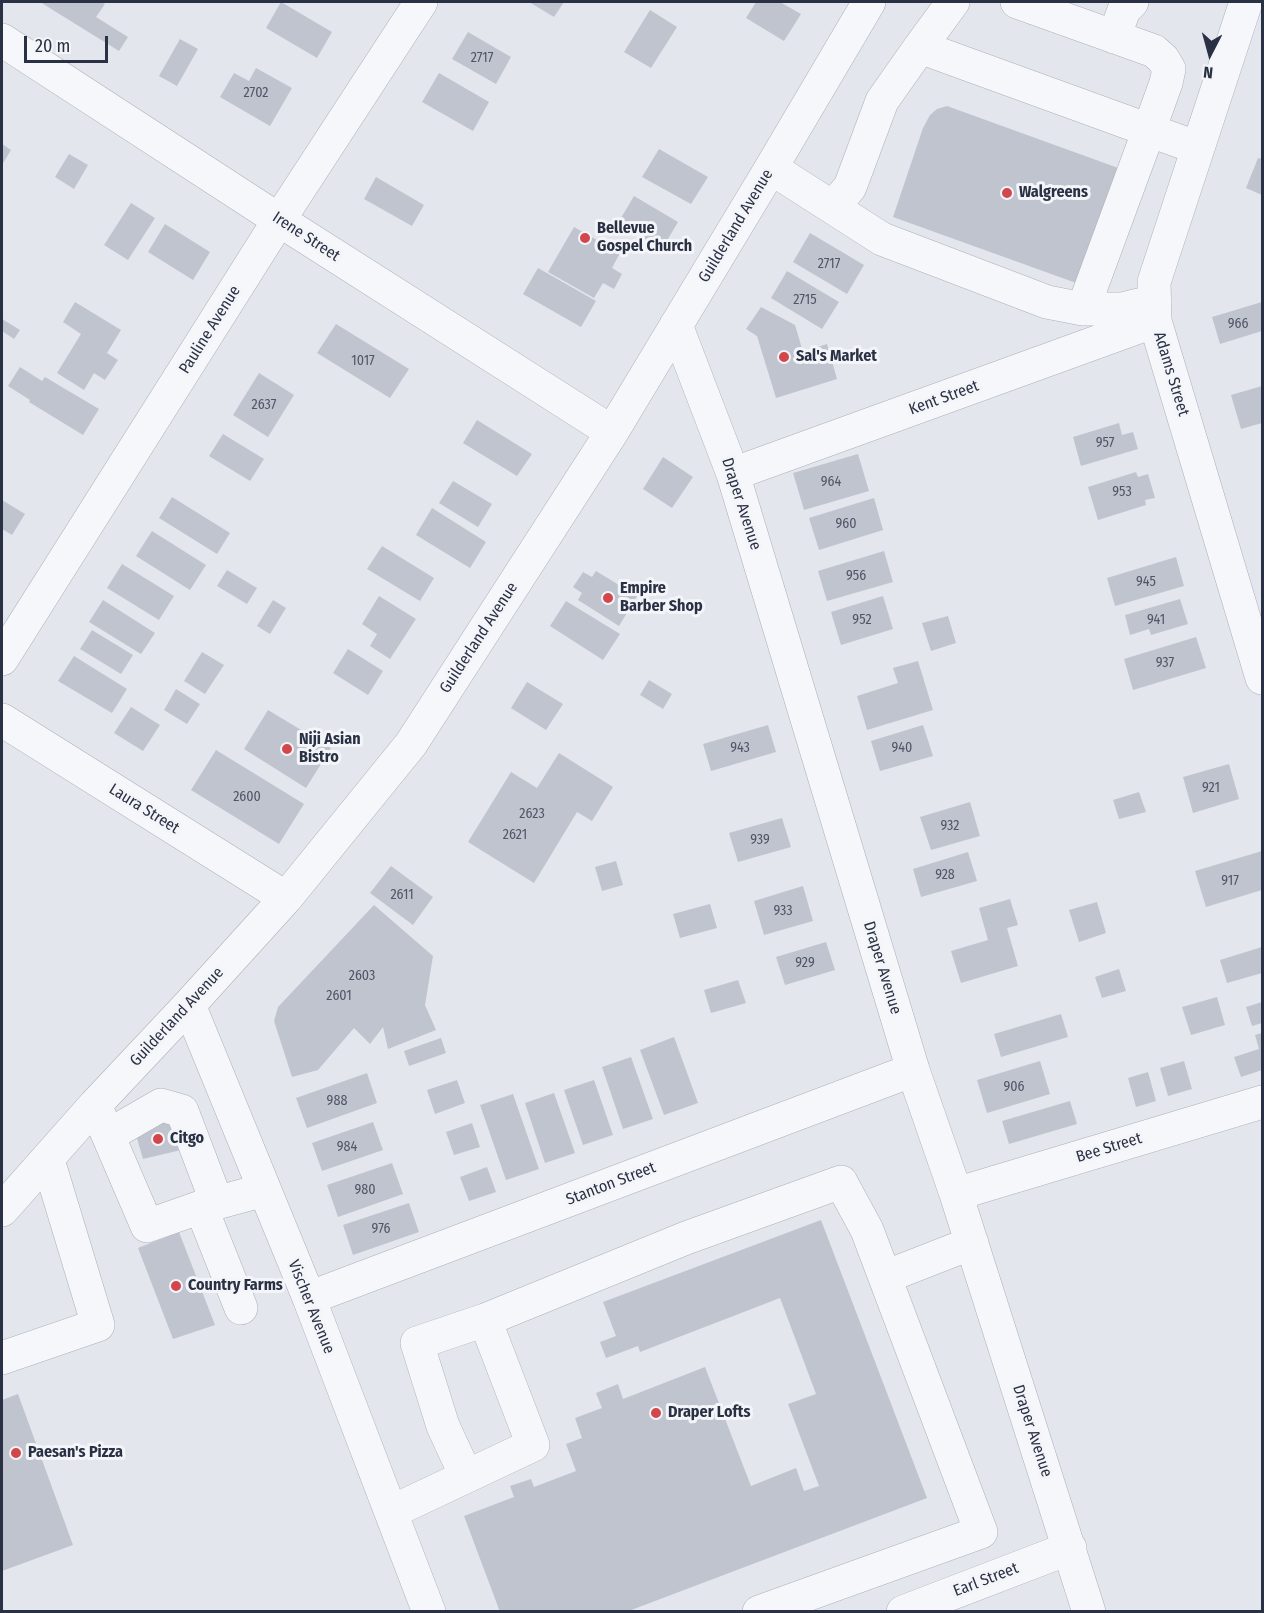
<!DOCTYPE html>
<style>
body{margin:0}
#map{position:relative;width:1264px;height:1613px;overflow:hidden;background:#e3e6ec;font-family:"Fira Sans Condensed",sans-serif}
canvas{display:block}
.frame{position:absolute;inset:0;border:3px solid #2a3144;pointer-events:none}
.north{position:absolute;left:1180px;top:24px;width:60px;height:60px;-webkit-text-stroke:4px #f3f5f9;paint-order:stroke;rotate:186deg;font-size:16px;font-weight:700;line-height:24px;text-align:center;color:#2a3144}
.north::after{content:'';display:block;margin:auto;width:21px;height:27px;background:#2a3144;clip-path:polygon(50% 0,100% 100%,50% 72%,0 100%)}
.scale{position:absolute;left:24px;top:36px;width:84px;height:27px;box-sizing:border-box;border:3px solid #2a3144;border-top:0;padding-left:8px;font-size:18px;line-height:21px;white-space:nowrap;color:#2a3144;-webkit-text-stroke:4px #f3f5f9;paint-order:stroke}
</style>
<div id="map">
<canvas width="1264" height="1613"></canvas>
<div class="frame"></div>
<div class="north">N</div>
<div class="scale">20 m</div>
</div>
<script>
const ctx = document.querySelector('canvas').getContext('2d');
ctx.lineJoin = 'round';
function fillPath(path, color) { ctx.fillStyle = color; ctx.fill(path, 'evenodd'); }
const shape = rows => new Path2D(rows.map(r => 'M' + r).join(''));
function trace(path, color, width, dash) { ctx.strokeStyle = color; ctx.lineWidth = width; ctx.lineCap = dash ? 'butt' : 'round'; ctx.setLineDash(dash || []); ctx.stroke(path); }
function drawText(font, color, halo, rows, align = 'center') {
  ctx.font = font + ' "Fira Sans Condensed",sans-serif'; ctx.lineWidth = 6; ctx.setLineDash([]); ctx.textBaseline = 'middle'; ctx.strokeStyle = halo; ctx.fillStyle = color; for (const [text, x, y, turn = 0] of rows) {
    ctx.save(); ctx.translate(x, y); ctx.rotate((+turn || 0) * Math.PI / 180); ctx.textAlign = isNaN(turn) ? turn : align; if (halo) ctx.strokeText(text, 0, 0); ctx.fillText(text, 0, 0); ctx.restore();
  }
}
fillPath(shape([
 [40,2,101,2,105,4,96,17,128,37,119,51],
 [281,2,332,32,317,58,266,28],
 [529,2,564,2,554,17],
 [756,2,780,2,801,14,784,41,746,18],
 [650,10,677,27,651,68,624,52],
 [468,32,511,57,496,84,452,59],
 [180,39,198,49,177,86,159,76],
 [256,68,292,88,270,126,220,97,234,73,249,81],
 [439,73,489,102,473,131,422,102],
 [947,106,1121,169,1079,284,893,217,923,128,930,115,937,109],
 [2,144,11,150,2,165],
 [659,149,708,177,691,204,642,177],
 [69,154,88,165,74,189,55,177],
 [1258,158,1262,159,1262,195,1246,188],
 [376,177,424,205,412,226,364,199],
 [634,196,678,222,662,249,618,223],
 [131,203,155,218,128,260,104,245],
 [165,224,210,252,193,280,148,252],
 [574,227,620,253,612,268,622,274,614,289,603,283,594,298,548,272],
 [810,233,864,265,847,294,793,262],
 [538,268,596,301,581,327,523,294],
 [787,271,839,302,822,329,771,298],
 [75,302,121,330,107,353,118,360,105,380,94,373,84,390,57,373,81,334,63,322],
 [1262,302,1262,331,1220,344,1212,317],
 [761,307,795,325,803,352,827,344,837,379,776,398,757,336,746,329],
 [2,319,20,330,14,339,2,331],
 [336,324,409,369,390,398,317,353],
 [20,367,42,381,45,377,99,409,83,435,29,402,30,400,8,386],
 [259,373,294,395,268,437,233,415],
 [1262,386,1262,423,1241,429,1231,395],
 [477,420,532,454,517,476,463,443],
 [1119,423,1122,435,1133,432,1138,449,1081,466,1073,437],
 [223,434,264,459,250,481,209,456],
 [858,454,869,491,804,510,793,473],
 [663,457,693,477,672,508,643,489],
 [1136,472,1138,477,1148,474,1155,498,1145,500,1146,505,1098,520,1088,487],
 [453,481,492,504,478,527,439,503],
 [172,497,230,533,217,554,159,518],
 [874,498,883,530,819,550,809,518],
 [2,500,25,514,12,535,2,529],
 [432,508,486,542,470,568,416,535],
 [152,531,206,565,190,590,136,556],
 [382,546,434,578,420,601,367,569],
 [884,551,893,582,827,601,818,571],
 [1176,557,1184,586,1115,606,1107,578],
 [122,564,174,596,159,620,107,588],
 [227,570,257,588,247,604,217,586],
 [596,571,637,596,619,626,578,600,582,593,573,587,583,572,592,577],
 [379,596,416,619,390,659,370,646,377,634,362,624],
 [883,596,893,629,841,645,831,612],
 [1180,599,1188,624,1151,635,1149,629,1130,635,1125,615],
 [103,600,155,633,141,654,89,622],
 [273,600,286,608,270,634,257,626],
 [566,601,620,634,603,660,550,626],
 [948,616,956,643,931,651,922,623],
 [92,630,133,655,121,674,80,649],
 [1196,637,1206,668,1133,690,1124,659],
 [348,649,383,671,368,695,333,673],
 [202,652,224,665,205,694,184,681],
 [74,656,127,689,112,713,58,681],
 [918,661,933,710,867,730,857,696,898,683,893,668],
 [649,680,672,694,663,709,640,695],
 [527,682,563,704,546,730,511,708],
 [176,689,200,704,187,724,164,710],
 [131,707,160,725,143,751,114,733],
 [268,710,331,748,306,788,244,749],
 [768,725,776,752,711,771,703,744],
 [923,725,933,756,880,771,871,741],
 [216,750,304,804,279,844,191,790],
 [559,753,613,787,592,821,577,812,534,883,468,842,511,772,537,788],
 [1229,764,1239,799,1193,813,1183,777],
 [1139,792,1146,812,1119,819,1113,800],
 [970,802,980,836,931,850,920,817],
 [782,818,791,847,738,862,729,833],
 [1262,851,1262,890,1206,907,1195,871],
 [968,852,977,881,921,897,913,869],
 [616,861,623,885,602,891,595,867],
 [391,866,433,897,413,925,370,893],
 [803,886,813,921,764,935,754,901],
 [1010,899,1018,925,1007,928,1018,966,961,983,951,951,988,940,979,908],
 [1097,902,1106,933,1079,942,1069,910],
 [710,904,717,928,680,938,673,914],
 [374,905,433,956,425,1005,436,1030,388,1049,383,1027,370,1044,354,1028,318,1070,292,1077,274,1021,278,1007],
 [826,942,835,970,785,985,776,957],
 [1262,947,1262,973,1227,983,1220,960],
 [1119,969,1126,991,1102,998,1095,977],
 [738,980,746,1003,711,1013,704,990],
 [1217,997,1225,1025,1191,1035,1182,1007],
 [1262,1002,1262,1023,1252,1026,1246,1007],
 [1061,1014,1068,1037,1001,1057,994,1034],
 [1262,1033,1262,1070,1241,1077,1234,1057,1259,1049,1255,1035],
 [674,1037,698,1103,664,1115,640,1050],
 [441,1038,446,1053,409,1066,404,1051],
 [631,1057,653,1119,623,1129,602,1067],
 [1040,1061,1050,1094,987,1113,977,1080],
 [1184,1061,1192,1089,1168,1096,1160,1068],
 [1148,1072,1156,1101,1136,1107,1128,1078],
 [367,1073,377,1103,307,1128,296,1098],
 [457,1080,465,1103,435,1114,427,1090],
 [594,1080,613,1135,583,1145,564,1090],
 [554,1093,575,1153,545,1163,525,1103],
 [513,1094,539,1169,506,1180,480,1105],
 [1070,1101,1077,1124,1009,1144,1002,1121],
 [174,1119,181,1150,143,1159,134,1128],
 [373,1122,383,1150,322,1171,312,1143],
 [472,1123,480,1147,454,1155,446,1132],
 [392,1163,403,1194,338,1217,327,1185],
 [487,1167,496,1192,469,1201,460,1177],
 [409,1203,419,1232,353,1255,343,1225],
 [821,1220,927,1498,626,1612,500,1612,464,1516,514,1497,510,1486,531,1479,534,1487,576,1471,566,1444,582,1438,575,1418,602,1408,596,1393,618,1384,623,1399,705,1367,751,1486,796,1468,804,1491,819,1486,788,1404,816,1394,780,1298,640,1352,638,1346,606,1358,600,1342,616,1336,603,1302],
 [179,1232,215,1325,173,1339,138,1248],
 [18,1394,73,1545,2,1571,2,1400]
]), '#c0c4cf');
const minor = shape([
 [1017,2,1154,51,1163,59,1169,69,1166,83,1149,130,1083,309],
 [1246,2,1154,282,1155,321,1262,678],
 [1114,37,1124,10,1132,2],
 [2,40,279,220,612,432],
 [920,47,953,2],
 [771,168,882,239,1047,302,1083,309,1122,309,1155,301],
 [833,207,850,187,882,101,920,47,1198,148],
 [676,325,733,474,913,1070,956,1194,1089,1612],
 [733,474,1155,321],
 [2,659,279,220,421,2],
 [2,720,286,898],
 [189,1005,309,1298,429,1612],
 [95,1105,147,1226,201,1207],
 [109,1135,161,1105,182,1111,217,1203],
 [956,1194,1262,1102],
 [2,1210,95,1105,189,1005,286,898,411,744,612,432,771,168,869,2],
 [885,1277,972,1243],
 [309,1298,913,1070],
 [241,1308,201,1207,264,1190],
 [2,1358,98,1325,48,1160],
 [466,1476,443,1426,417,1343,485,1320],
 [391,1512,533,1445,485,1320,686,1238,841,1182,867,1230,981,1532,759,1612],
 [903,1612,1070,1548]
]);
trace(minor, '#acb0ba', 34);
trace(minor, '#f6f7fa', 33);
for (const [x, y, r, color] of [
 [1007,193,6,"#d2474c"],
 [585,238,6,"#d2474c"],
 [784,357,6,"#d2474c"],
 [608,598,6,"#d2474c"],
 [287,749,6,"#d2474c"],
 [158,1139,6,"#d2474c"],
 [176,1286,6,"#d2474c"],
 [656,1413,6,"#d2474c"],
 [16,1453,6,"#d2474c"]
]) { const dot = new Path2D(); dot.arc(x, y, r, 0, 2 * Math.PI); ctx.fillStyle = color; ctx.fill(dot); trace(dot, '#f3f5f9', 2); }
drawText('14px', '#505667', null, [
 ["2717",482,58],
 ["2702",256,93],
 ["2717",829,264],
 ["2715",805,300],
 ["966",1238,324],
 ["1017",363,361],
 ["2637",264,405],
 ["957",1105,443],
 ["964",831,482],
 ["953",1122,492],
 ["960",846,524],
 ["956",856,576],
 ["945",1146,582],
 ["952",862,620],
 ["941",1156,620],
 ["937",1165,663],
 ["943",740,748],
 ["940",902,748],
 ["921",1211,788],
 ["2600",247,797],
 ["2623",532,814],
 ["932",950,826],
 ["2621",515,835],
 ["939",760,840],
 ["928",945,875],
 ["917",1230,881],
 ["2611",402,895],
 ["933",783,911],
 ["929",805,963],
 ["2603",362,976],
 ["2601",339,996],
 ["906",1014,1087],
 ["988",337,1101],
 ["984",347,1147],
 ["980",365,1190],
 ["976",381,1229]
]);
drawText('bold 16px', '#2a3144', '#f3f5f9', [
 ["Walgreens",1019,193],
 ["Bellevue",597,229],
 ["Gospel Church",597,247],
 ["Sal's Market",796,357],
 ["Empire",620,589],
 ["Barber Shop",620,607],
 ["Niji Asian",299,740],
 ["Bistro",299,758],
 ["Citgo",170,1139],
 ["Country Farms",188,1286],
 ["Draper Lofts",668,1413],
 ["Paesan's Pizza",28,1453]
], 'left');
drawText('16px', '#2a3144', '#f3f5f9', [
 ["Guilderland Avenue",736,226,-59],
 ["Irene Street",306,237,33],
 ["Pauline Avenue",210,330,-58],
 ["Adams Street",1171,374,73],
 ["Kent Street",944,398,-20],
 ["Draper Avenue",741,504,72],
 ["Guilderland Avenue",479,638,-57],
 ["Laura Street",144,809,32],
 ["Draper Avenue",882,968,73],
 ["Guilderland Avenue",177,1017,-47],
 ["Bee Street",1109,1148,-17],
 ["Stanton Street",611,1184,-21],
 ["Vischer Avenue",311,1307,68],
 ["Draper Avenue",1032,1431,72],
 ["Earl Street",986,1580,-21]
]);
</script>
